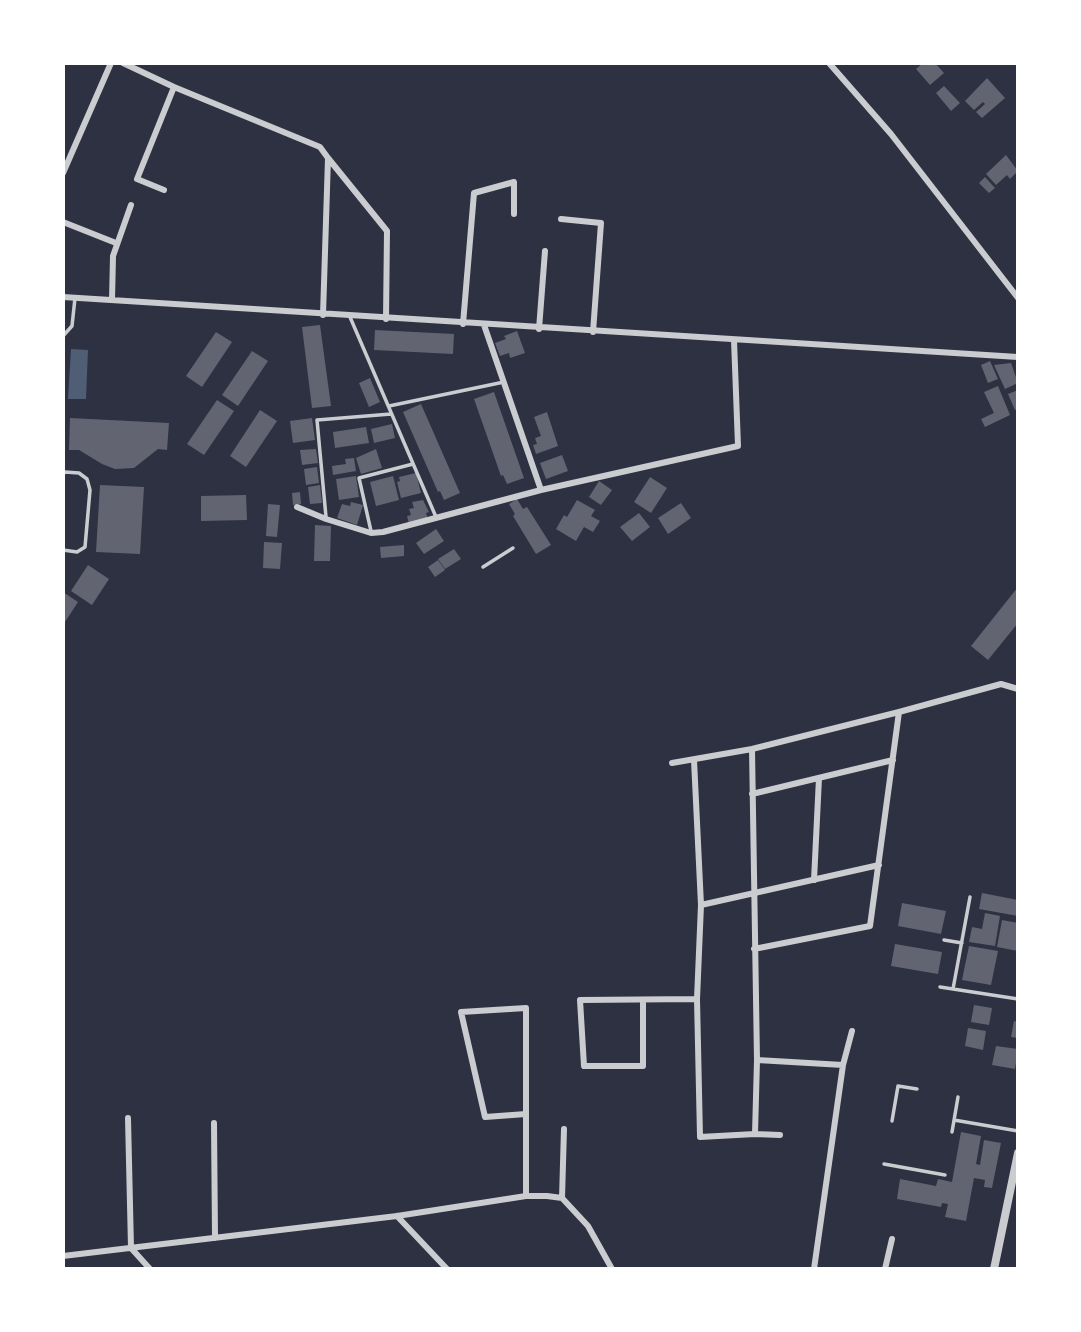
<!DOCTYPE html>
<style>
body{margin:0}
#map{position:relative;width:1081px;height:1332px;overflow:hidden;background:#2d3142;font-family:Montserrat,sans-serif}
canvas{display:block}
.frame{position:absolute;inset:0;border:65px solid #fff;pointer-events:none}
</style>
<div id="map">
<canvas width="1081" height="1332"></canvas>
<div class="frame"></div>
</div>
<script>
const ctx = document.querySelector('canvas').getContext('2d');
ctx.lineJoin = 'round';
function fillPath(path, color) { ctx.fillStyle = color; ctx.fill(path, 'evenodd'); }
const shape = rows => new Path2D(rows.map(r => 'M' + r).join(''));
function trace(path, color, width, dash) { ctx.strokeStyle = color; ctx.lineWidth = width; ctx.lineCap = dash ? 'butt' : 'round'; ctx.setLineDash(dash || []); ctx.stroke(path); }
fillPath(shape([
 [71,349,88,350,86,399,68,399]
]), '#4f5d75');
fillPath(shape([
 [923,63,935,63,944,73,930,85,916,69],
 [987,78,1005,98,982,118,976,112,985,104,983,102,974,110,965,101],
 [944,86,960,103,951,111,936,93],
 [1006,155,1018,171,1010,179,1007,175,996,185,986,174],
 [985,177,995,188,989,193,979,183],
 [320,325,331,406,312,408,302,327],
 [375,330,454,334,453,354,374,350],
 [517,331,525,353,510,358,509,353,500,356,495,343,506,339,504,336],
 [216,332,232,342,202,387,186,376],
 [252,351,268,361,238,406,222,395],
 [990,361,998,379,988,383,981,365],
 [1011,363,1018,383,1005,389,994,365],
 [370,378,380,402,369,407,359,383],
 [998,386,1010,415,985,427,981,419,994,413,984,392],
 [1018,390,1018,409,1015,410,1008,394],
 [494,392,524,478,507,484,503,475,501,476,474,399],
 [217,400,234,411,204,455,187,444],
 [421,404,460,493,444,500,440,491,438,492,403,412],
 [260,410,277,421,246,467,230,456],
 [547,412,558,446,536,454,533,445,537,444,535,438,541,436,534,417],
 [70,418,169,423,167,450,158,449,134,468,115,469,102,464,79,450,69,450],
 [312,418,315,440,293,443,290,421],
 [392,424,395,438,374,443,371,429],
 [366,427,369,443,335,448,333,432],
 [316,449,318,463,302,465,300,450],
 [376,449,382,468,361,474,356,458],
 [562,455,568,471,546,479,540,463],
 [354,458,356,471,333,475,332,466,346,464,345,459],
 [317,467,319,483,306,485,304,469],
 [416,473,421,493,401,498,397,482,400,481,399,477],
 [356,476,359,497,339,500,336,479],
 [393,476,399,500,376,506,370,482],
 [650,477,667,488,651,513,634,502],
 [599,481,612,490,601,505,589,497],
 [100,485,144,487,140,554,96,552],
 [320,485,322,503,310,504,308,487],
 [300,492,301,504,293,505,292,493],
 [246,495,247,520,201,521,201,496],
 [517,499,523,509,527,507,551,545,536,554,513,516,515,514,509,504],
 [423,500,429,512,426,513,428,519,409,524,407,516,411,515,409,509,414,508,412,502],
 [577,500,595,510,591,516,600,521,593,532,584,527,576,541,556,529,564,515,567,517],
 [351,502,363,505,357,525,337,518,342,504,350,506],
 [681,503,691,518,668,534,658,518],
 [268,504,280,505,277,537,266,536],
 [639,513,650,527,632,541,620,527],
 [315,525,331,526,330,561,314,561],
 [436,529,444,541,424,554,416,543],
 [264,542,282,543,280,569,263,568],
 [404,545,404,556,381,558,380,547],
 [454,549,461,559,445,569,438,559],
 [438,560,445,570,435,577,428,567],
 [88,565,109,579,92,605,71,591],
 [1018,587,1018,623,988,660,971,646],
 [63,592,78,602,63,625],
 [982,893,1018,900,1018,916,979,909],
 [902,903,946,911,941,934,898,926],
 [985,913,1000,916,995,946,969,942,972,927,982,929],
 [1002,920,1018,923,1018,951,997,947],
 [895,944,942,952,938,974,891,966],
 [969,946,998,951,991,985,962,980],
 [974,1005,992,1008,989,1025,971,1022],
 [1014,1021,1018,1022,1018,1038,1011,1037],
 [968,1028,986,1031,983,1050,965,1046],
 [996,1046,1018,1049,1015,1069,992,1065],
 [961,1132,981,1136,976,1164,980,1165,984,1140,1001,1143,992,1188,984,1187,985,1180,974,1178,966,1221,945,1217,948,1204,942,1203,941,1207,897,1199,900,1179,936,1186,938,1179,952,1182]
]), '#626471');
trace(shape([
 [350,317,436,517],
 [63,336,72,326,75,298],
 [389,406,504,382],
 [63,474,65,472,79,473,87,479,90,490,85,547,77,552,63,550],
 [326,517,317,420,391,414],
 [371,531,359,478,413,464],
 [483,567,513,548],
 [944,940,962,943],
 [940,987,1018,999],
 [953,989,970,897],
 [954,1120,1018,1131],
 [892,1121,898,1086,917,1089],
 [952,1132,958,1097],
 [884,1164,945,1175]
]), '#caccd0', 3.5);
trace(shape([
 [123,63,174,87,320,147,328,158,323,315],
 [829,63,891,134,1018,298],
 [328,158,387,231,386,319],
 [63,173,111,63],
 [164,190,137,179,174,87],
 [561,219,601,223,593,332],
 [63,222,116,243],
 [63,297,1018,357],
 [112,300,113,256,131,205],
 [463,324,474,193,514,182,514,214],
 [484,325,541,490],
 [539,329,545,251],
 [297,507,326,519,371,533,383,532,541,490,738,446,734,340],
 [752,749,757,1060,755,1134],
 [694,760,701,905,697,999,700,1137,755,1134,780,1135],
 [672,763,752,749,899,712,1001,684,1018,689],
 [752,794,893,760],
 [814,880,819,778],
 [701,905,879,865],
 [754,949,870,926,899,712],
 [643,1000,643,1066,584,1066,580,1000,697,999],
 [757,1060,843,1065],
 [128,1118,131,1248,150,1269],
 [214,1123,215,1238],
 [526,1196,526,1008,461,1012,485,1117,526,1114],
 [562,1198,564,1129],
 [397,1216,447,1269],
 [63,1256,397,1216,526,1196,547,1196,562,1198,588,1226,612,1269],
 [814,1269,843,1065,852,1031],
 [885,1269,892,1239]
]), '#caccd0', 6);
trace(shape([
 [994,1269,1018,1153]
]), '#caccd0', 8);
</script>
